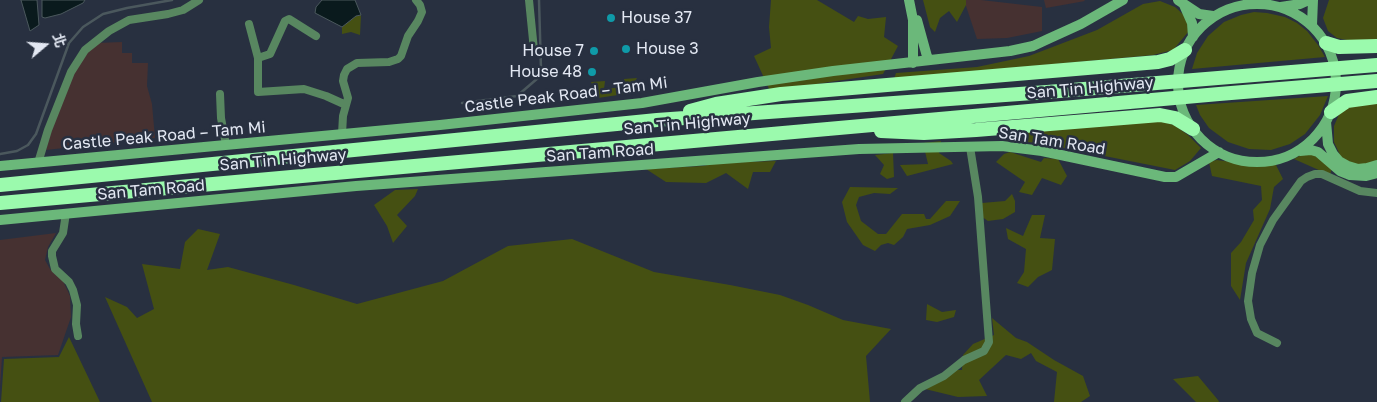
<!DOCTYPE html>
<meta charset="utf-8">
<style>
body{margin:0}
#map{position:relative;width:1377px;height:402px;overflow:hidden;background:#283040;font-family:"Golos Text","Noto Sans TC",sans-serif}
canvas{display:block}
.north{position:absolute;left:20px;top:20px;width:50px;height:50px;-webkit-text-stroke:4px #283040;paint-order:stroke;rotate:72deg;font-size:14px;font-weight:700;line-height:20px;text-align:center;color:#e3e8f3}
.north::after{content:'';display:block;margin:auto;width:18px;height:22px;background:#e3e8f3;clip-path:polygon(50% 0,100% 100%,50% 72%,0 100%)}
</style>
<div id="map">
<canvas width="1377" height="402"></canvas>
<div class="north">北</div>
</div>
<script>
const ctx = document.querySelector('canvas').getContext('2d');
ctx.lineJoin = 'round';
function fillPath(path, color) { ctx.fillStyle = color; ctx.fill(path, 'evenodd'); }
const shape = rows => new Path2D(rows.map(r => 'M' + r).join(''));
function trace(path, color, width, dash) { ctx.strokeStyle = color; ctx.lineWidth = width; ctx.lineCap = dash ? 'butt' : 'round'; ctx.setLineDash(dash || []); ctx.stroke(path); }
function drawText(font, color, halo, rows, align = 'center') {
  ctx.font = font + ' "Golos Text",sans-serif'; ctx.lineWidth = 5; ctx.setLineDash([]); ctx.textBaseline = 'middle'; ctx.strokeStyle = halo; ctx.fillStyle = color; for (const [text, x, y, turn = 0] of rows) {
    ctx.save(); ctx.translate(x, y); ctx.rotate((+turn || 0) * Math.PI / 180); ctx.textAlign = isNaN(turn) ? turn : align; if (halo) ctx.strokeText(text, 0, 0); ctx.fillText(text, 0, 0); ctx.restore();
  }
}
fillPath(shape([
 [964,0,981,0,1042,7,1042,31,1007,38,977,39],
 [1044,0,1084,0,1085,1,1046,8],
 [122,42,122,53,132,53,132,63,148,63,147,86,152,104,155,138,46,150,51,131,73,73,87,51,96,43],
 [56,233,48,247,45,260,50,269,63,281,70,296,71,317,58,355,2,357,0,387,0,240]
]), '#463131');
fillPath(shape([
 [771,0,817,0,854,22,858,16,868,19,886,17,884,37,898,46,883,74,770,91,754,56,771,48,769,27],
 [923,0,966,0,966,5,957,22,949,11,940,18,935,32,930,27],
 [1329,0,1377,0,1377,41,1352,41,1337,38,1328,31,1323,18],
 [1160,1,1175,7,1186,17,1189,31,1173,50,1153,55,894,79,896,73,977,67,1029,56,1097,30,1143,4],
 [1254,12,1267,13,1285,17,1297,23,1307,31,1318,45,1325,57,1192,69,1197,53,1208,36,1224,22,1241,15],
 [361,15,360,35,351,32,342,34,342,27,356,16],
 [637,78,633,85,641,88,631,93,598,98,591,82,605,81,604,89,624,87,624,79],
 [1328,96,1320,115,1305,134,1290,144,1271,150,1249,149,1228,142,1209,128,1200,115,1196,105],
 [1377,102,1377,162,1356,166,1341,157,1334,142,1334,126,1340,112,1349,106],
 [1160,121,1174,125,1188,135,1201,148,1190,161,1175,170,1039,143,1003,140,996,134],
 [941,141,939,153,951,161,953,164,907,176,900,165,928,164,923,143],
 [1311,149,1332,168,1330,175,1294,159],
 [1010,152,1041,162,1044,158,1058,159,1067,176,1061,185,1042,178,1032,195,1019,192,1025,182,996,162,1004,154],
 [893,153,894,177,887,179,880,174,884,165,875,155],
 [1217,160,1246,164,1276,165,1283,179,1274,187,1270,209,1246,263,1240,300,1231,286,1231,253,1241,242,1254,220,1253,210,1262,200,1261,186,1212,176,1209,162],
 [776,161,770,172,753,172,748,189,726,173,706,183,666,182,646,169,703,166,717,163],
 [850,187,898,188,890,194,874,193,859,197,856,205,861,221,878,234,886,234,902,214,924,214,926,219,930,219,946,201,960,201,950,216,930,225,907,229,903,237,894,245,888,243,881,245,875,251,863,245,847,222,842,202],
 [418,189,415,196,397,215,407,226,393,243,387,226,374,205,395,190],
 [1012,194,1015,201,1015,212,1003,219,988,221,975,212,982,203,1005,201],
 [1032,215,1045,215,1040,238,1055,239,1052,270,1038,277,1028,287,1017,283,1024,272,1026,249,1008,239,1006,228,1023,236],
 [198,229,220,234,207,270,228,267,294,285,357,304,443,281,508,246,572,239,654,272,730,285,780,295,808,305,843,320,891,329,866,356,870,402,152,402,105,297,127,307,137,318,154,309,142,264,180,269,185,242],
 [927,304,942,312,956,310,954,317,937,322,926,320],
 [992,318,1016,338,1027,342,1054,360,1083,376,1090,396,1081,402,1054,402,1057,372,1036,361,1031,353,1021,359,1006,355,979,380,987,396,958,397,925,389,946,370,962,370,963,355,973,344,994,335],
 [69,337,100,402,1,402,4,359,59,357],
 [1198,376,1218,400,1219,402,1196,402,1173,379]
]), '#455012');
const water = shape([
 [21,0,37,0,39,25,30,31,21,0],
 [42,0,85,0,83,3,61,14,45,18,42,17,42,0],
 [322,0,355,0,361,15,356,16,342,27,315,13,316,7,322,0]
]);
fillPath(water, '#0a1a1d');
trace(water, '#4b585d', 1);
trace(shape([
 [462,103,517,96,538,78,541,69,539,0],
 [0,154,17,151,28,145,36,134,69,43,83,27,103,14,127,8,172,0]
]), '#4b585d', 2.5);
trace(shape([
 [529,0,534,50],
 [249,24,258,58,258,92,304,89,326,96,346,105],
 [258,58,270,54,285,21,289,19,316,36],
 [220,94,221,118,226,145],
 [342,134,343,116,348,98,343,81,344,75,347,69,357,63,389,62,398,59,401,56,408,36,418,21,422,12,420,5,416,0],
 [38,163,48,130,71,72,85,50,109,31,129,20,168,14,183,10,199,0],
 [66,213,63,233,52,251,52,256,55,269,69,282,73,290,77,305,76,324,78,336],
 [1277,343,1257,333,1251,319,1248,301,1252,273,1260,245,1273,220,1301,181,1307,177,1315,174,1322,174,1360,191,1377,193],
 [905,402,920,388,944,376,964,360,984,351,989,342,978,197,970,147]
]), '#588760', 8);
trace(shape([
 [909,0,913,20,913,63],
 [1178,0,1199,14,1213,16],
 '1178 83a79 79 0 1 1 158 0a79 79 0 1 1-158 0Z',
 [1184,5,1192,23,1193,37],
 [1281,7,1300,4,1309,0],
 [917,20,928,60],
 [1312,25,1313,0],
 [1326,122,1328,144,1333,154,1339,161,1348,166,1358,169,1367,168,1377,165],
 [1300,151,1311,150,1318,152,1340,171,1350,175,1366,176,1377,173],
 [0,166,440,125,642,103,758,82,833,71,1010,51,1033,46,1048,39,1081,24,1123,0],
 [0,220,356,186,859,149,1002,146,1042,151,1165,177,1176,177,1219,152]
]), '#6bb87a', 10);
trace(shape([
 [1326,43,1339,47,1377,46],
 [690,111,716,104,781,94,1158,62,1170,59,1185,50],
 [1331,112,1347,101,1377,97],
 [881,131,924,133,976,130,1160,115,1175,118,1193,129],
 [0,185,657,120,1047,92,1377,65],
 [0,203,1219,94,1377,81]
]), '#9bfaad', 14);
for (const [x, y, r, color] of [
 [611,18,5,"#0f9aa8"],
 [626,49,5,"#0f9aa8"],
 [594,51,5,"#0f9aa8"],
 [592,72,5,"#0f9aa8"]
]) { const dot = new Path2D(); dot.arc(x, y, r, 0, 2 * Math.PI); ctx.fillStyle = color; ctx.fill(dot); trace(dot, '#283040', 2); }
drawText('16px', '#e3e8f3', '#283040', [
 ["House 37",621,18],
 ["House 3",636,49],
 ["House 7",584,51,"right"],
 ["House 48",582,72,"right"]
], 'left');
drawText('16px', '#e3e8f3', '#283040', [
 ["San Tin Highway",1090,88,-5],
 ["Castle Peak Road – Tam Mi",566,95,-7],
 ["San Tin Highway",687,124,-5],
 ["Castle Peak Road – Tam Mi",164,136,-5],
 ["San Tam Road",1052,141,9],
 ["San Tam Road",600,153,-4],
 ["San Tin Highway",283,160,-5],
 ["San Tam Road",151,190,-5]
]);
</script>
